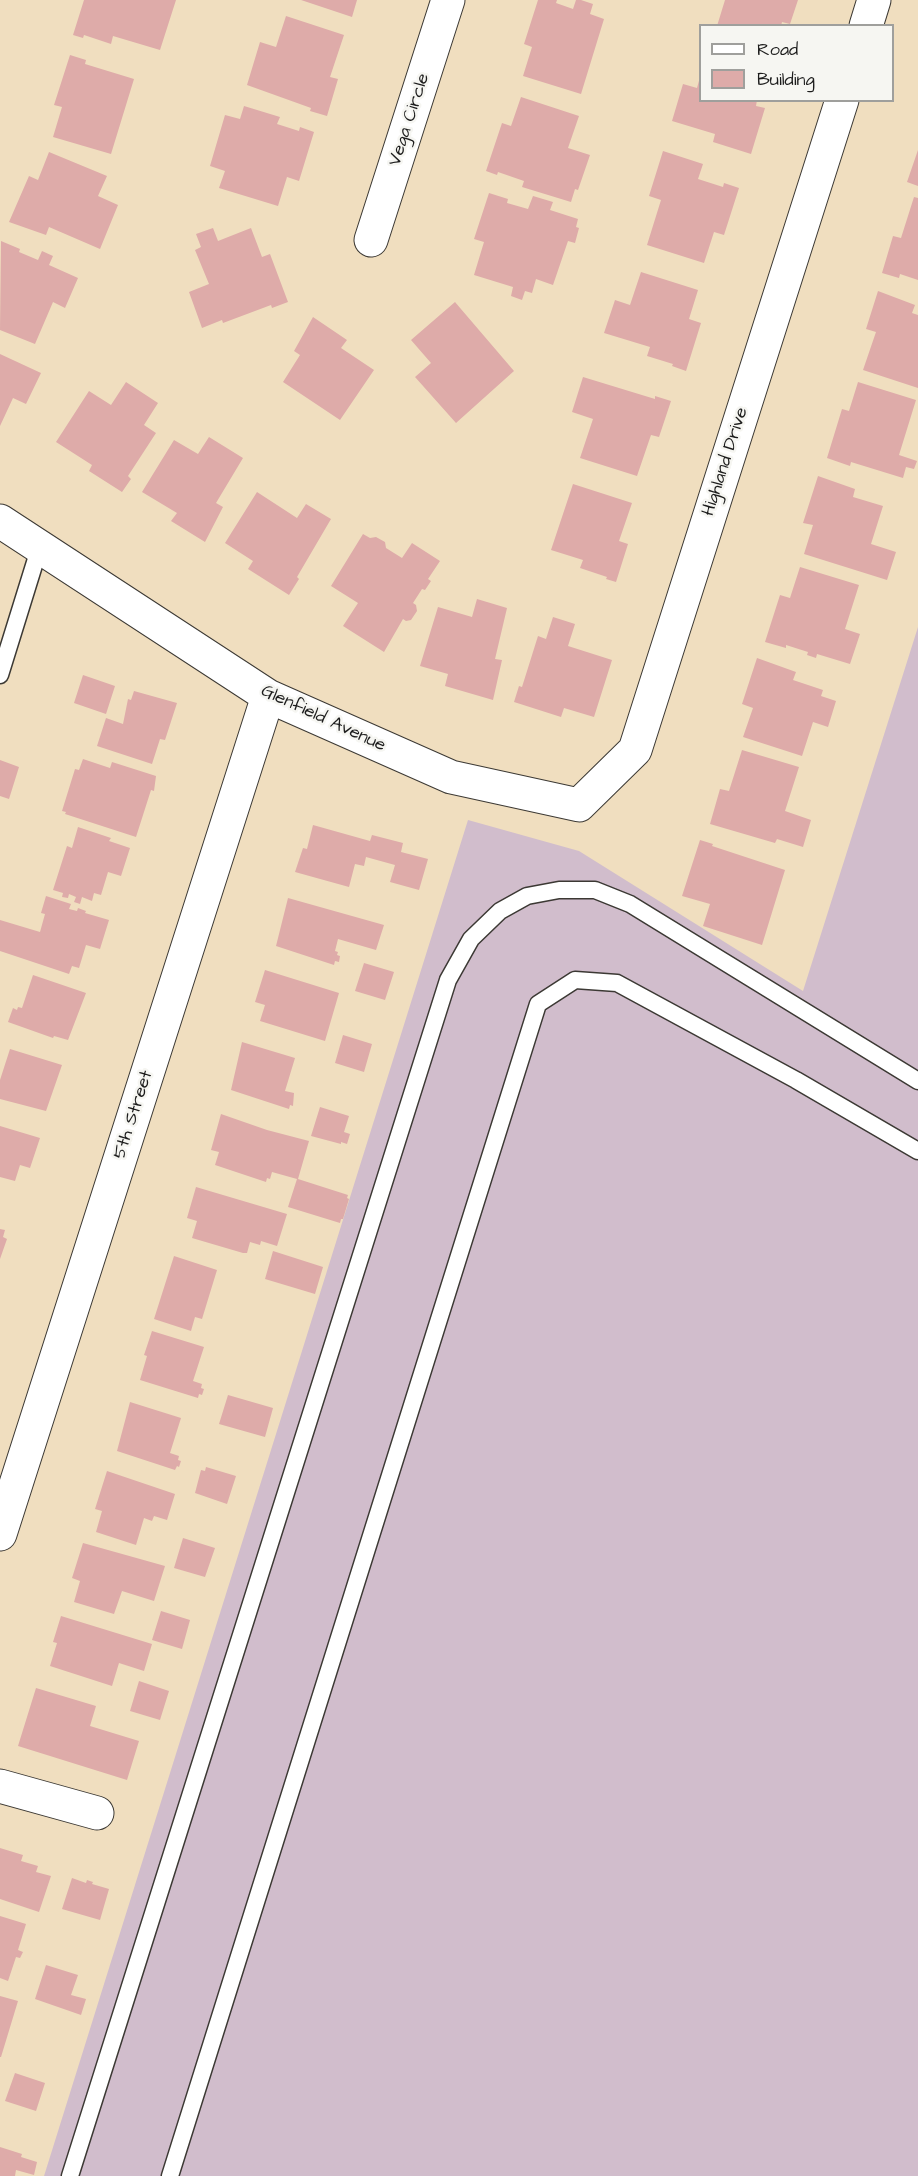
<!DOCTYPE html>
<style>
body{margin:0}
#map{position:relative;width:918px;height:2176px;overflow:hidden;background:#f0debf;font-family:"Architects Daughter",sans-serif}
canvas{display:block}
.legend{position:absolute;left:699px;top:24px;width:195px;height:78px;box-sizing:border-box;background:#f6f6f2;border:2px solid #9f9f9c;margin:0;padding:8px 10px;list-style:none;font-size:18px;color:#1c1c1c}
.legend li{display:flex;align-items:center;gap:12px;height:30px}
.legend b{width:30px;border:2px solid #9f9f9c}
</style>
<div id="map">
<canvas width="918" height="2176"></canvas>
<ul class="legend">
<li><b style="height:8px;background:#fff"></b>Road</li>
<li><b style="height:16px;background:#deaba9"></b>Building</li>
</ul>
</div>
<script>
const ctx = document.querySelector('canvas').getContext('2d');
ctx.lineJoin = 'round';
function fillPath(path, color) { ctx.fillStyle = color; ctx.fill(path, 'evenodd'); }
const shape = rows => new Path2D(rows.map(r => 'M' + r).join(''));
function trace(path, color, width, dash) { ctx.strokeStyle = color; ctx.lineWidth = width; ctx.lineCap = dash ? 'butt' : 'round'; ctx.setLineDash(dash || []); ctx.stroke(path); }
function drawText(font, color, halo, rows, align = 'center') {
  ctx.font = font + ' "Architects Daughter",sans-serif'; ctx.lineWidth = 5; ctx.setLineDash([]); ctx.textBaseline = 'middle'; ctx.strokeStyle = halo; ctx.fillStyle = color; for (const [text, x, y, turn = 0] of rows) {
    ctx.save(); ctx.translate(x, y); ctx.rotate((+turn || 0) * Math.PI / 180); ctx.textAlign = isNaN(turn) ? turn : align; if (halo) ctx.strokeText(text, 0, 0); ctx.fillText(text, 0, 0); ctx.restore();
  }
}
fillPath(shape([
 [918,627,918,2176,44,2176,468,820,579,851,803,991]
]), '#d1bdcc');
fillPath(shape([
 [84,0,176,0,160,50,113,36,111,44,84,35,83,38,73,35],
 [301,0,357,0,352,17],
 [538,0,557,0,556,3,573,9,576,0,581,0,593,4,590,14,604,19,581,94,523,76,532,47,524,44],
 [725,0,798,0,790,24,782,22,781,26,717,26],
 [286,16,344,35,330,77,338,79,327,116,310,111,311,108,247,85,260,42,276,47],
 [70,55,86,60,85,64,134,79,111,154,53,137,62,107,54,105],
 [700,77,700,100,757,100,756,106,765,108,751,154,713,142,715,134,672,121,683,84,697,88],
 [521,97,579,116,568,148,590,155,578,190,575,189,571,202,522,187,524,181,498,172,497,175,486,171,502,123,511,126],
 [244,106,280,117,277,124,299,131,300,127,314,132,299,181,287,177,278,206,219,188,225,171,210,166,225,115,240,119],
 [918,150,918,186,907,182],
 [663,151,703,164,698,179,723,187,724,183,739,188,724,235,714,232,704,263,647,245,661,200,649,196],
 [49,152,107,176,98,196,118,205,100,249,49,227,46,235,9,222,29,176,38,180],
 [489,193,508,199,507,203,528,209,533,196,553,202,550,210,578,219,576,227,579,228,575,243,568,241,553,285,536,279,532,293,525,291,522,300,511,296,513,287,474,275,484,242,474,239],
 [914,197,918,198,918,280,900,274,899,278,882,273,893,236,901,238],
 [213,228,218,241,251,228,262,257,270,254,288,302,272,308,271,305,223,323,222,320,202,328,189,292,209,284,195,250,201,247,196,234],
 [1,241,20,249,19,252,38,260,42,251,53,256,49,265,78,278,65,308,53,302,35,344,0,330],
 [641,272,698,290,689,319,701,323,686,371,672,366,673,364,647,356,650,347,604,333,615,300,630,305],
 [878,291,915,305,912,313,918,315,918,388,863,370,876,332,866,329],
 [455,302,514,371,456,423,415,377,431,363,411,340],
 [313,317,347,340,341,348,374,370,340,420,283,382,300,355,294,351],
 [0,354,41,373,26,404,13,398,0,426],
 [583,377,655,399,655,396,671,401,659,437,651,435,637,476,580,458,593,419,572,412],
 [126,382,158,403,144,425,156,433,128,476,131,479,122,492,89,471,92,465,56,442,89,391,111,405],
 [858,382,916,400,899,455,917,461,914,469,906,467,903,478,851,462,850,466,827,458,842,409,849,411],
 [209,437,243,458,216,503,223,507,205,542,171,521,177,513,142,492,174,440,198,454],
 [818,476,855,489,853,497,883,506,871,544,896,552,887,580,804,554,813,525,803,523],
 [573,484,632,503,619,541,628,544,616,582,606,579,607,577,580,568,583,560,551,550],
 [257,492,297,518,306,504,331,519,297,577,299,579,289,595,248,569,253,561,225,543],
 [363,534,370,538,376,537,385,542,386,548,402,558,412,543,440,561,428,579,431,581,425,590,422,589,413,603,416,605,417,611,411,620,406,621,403,619,384,652,343,626,358,603,331,586],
 [800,567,859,585,845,629,860,634,850,664,817,654,816,658,807,655,808,652,786,645,786,648,765,642,780,595,790,598],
 [477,599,507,608,495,659,502,660,493,700,445,686,448,674,420,666,438,607,472,617],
 [553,617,575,624,568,646,612,660,594,717,564,708,561,717,514,702,519,686,522,687,538,636,546,639],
 [757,658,796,672,793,680,823,690,821,696,836,701,828,727,813,722,802,756,743,737,753,708,742,704],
 [83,675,115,686,106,714,74,703],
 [134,691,177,703,165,740,160,739,152,764,97,746,106,718,123,724,128,699,131,700],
 [742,750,799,767,785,811,811,820,803,847,777,839,775,843,710,824,720,789,729,791],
 [83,759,110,768,112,762,156,776,154,791,151,790,136,837,65,814,66,812,62,811,75,769,79,770],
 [0,760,19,767,9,799,0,796],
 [313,825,370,841,372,835,403,843,401,852,428,859,419,890,390,882,395,865,366,857,364,866,355,864,349,887,295,872,303,848,307,849],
 [78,827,111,838,109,841,130,848,121,876,108,872,101,895,94,893,92,901,82,897,80,904,74,902,76,897,69,894,68,898,62,897,63,893,53,890,67,846,72,848],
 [700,840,713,844,712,846,785,870,762,945,703,926,710,904,682,896],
 [46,896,71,904,69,909,77,911,78,908,86,911,85,913,109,920,100,949,86,945,79,968,72,966,69,974,0,951,0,920,40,932,45,914,41,913],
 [288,898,384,925,376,950,338,939,335,951,338,952,337,955,340,956,339,962,335,961,334,965,276,946],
 [364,963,394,972,385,1000,355,991],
 [265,970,339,993,325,1041,260,1021,265,1005,255,1002],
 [33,975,86,993,68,1040,54,1036,53,1038,8,1022,13,1008,17,1010,18,1007,22,1008],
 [343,1035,372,1044,364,1072,335,1063],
 [242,1042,295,1058,285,1091,294,1093,293,1106,290,1105,289,1109,231,1090],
 [10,1049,62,1065,46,1111,0,1099,0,1080],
 [320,1107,349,1116,344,1132,350,1134,347,1144,341,1142,341,1144,311,1136],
 [221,1114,267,1130,309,1141,298,1179,348,1195,347,1198,349,1199,343,1219,341,1219,340,1223,288,1207,297,1179,272,1172,270,1179,267,1178,266,1182,215,1165,219,1152,211,1150],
 [0,1126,40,1138,30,1168,20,1165,15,1181,0,1177],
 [196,1187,287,1214,277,1246,261,1241,260,1245,250,1242,247,1253,243,1253,192,1238,197,1221,187,1218],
 [0,1229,5,1230,3,1237,7,1239,0,1259],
 [273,1251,323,1267,315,1294,265,1279],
 [174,1256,217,1270,202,1319,195,1317,191,1331,154,1319],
 [152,1331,204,1347,193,1381,202,1384,201,1388,204,1389,202,1395,199,1394,198,1398,140,1380,147,1356,144,1355],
 [228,1395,273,1408,265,1437,219,1424],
 [130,1402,181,1418,170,1453,179,1456,178,1460,181,1461,179,1467,177,1466,175,1470,117,1451],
 [206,1467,236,1476,227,1504,195,1493,201,1470,205,1471],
 [107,1471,175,1494,167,1520,154,1516,152,1521,144,1518,136,1545,96,1532,102,1511,95,1509],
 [183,1538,215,1548,205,1577,174,1568],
 [83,1543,165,1566,154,1601,122,1591,114,1614,74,1602,80,1581,72,1578],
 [161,1611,190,1620,182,1649,152,1640],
 [61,1616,152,1644,144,1671,119,1663,112,1686,50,1666,57,1643,53,1642],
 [139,1681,169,1691,160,1720,130,1711],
 [36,1688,96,1706,90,1726,139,1741,127,1780,18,1746],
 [0,1848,23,1855,21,1861,38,1866,36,1872,51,1876,39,1912,0,1899],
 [72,1878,86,1883,87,1880,93,1882,92,1884,109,1889,100,1920,62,1909],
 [0,1916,26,1924,18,1950,23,1952,20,1958,16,1957,8,1981,0,1978],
 [46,1965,78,1975,71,1995,86,1999,81,2015,35,1999],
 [0,1996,18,2001,1,2057,0,2057],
 [15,2073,45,2083,36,2111,5,2101],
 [0,2147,22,2154,21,2157,37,2162,34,2175,16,2170,15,2176,0,2176]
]), '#deaba9');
const service = shape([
 [0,675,40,546],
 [70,2176,448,980,471,939,500,911,527,896,559,890,595,890,630,904,918,1081],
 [170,2176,538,1004,575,980,617,983,796,1080,918,1151]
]);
const minor = shape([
 [866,26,874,0],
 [371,240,448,0],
 [0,521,268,696,451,777,579,805,635,750,842,100],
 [0,1534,268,696],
 [0,1786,97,1813]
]);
trace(service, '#3c3934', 19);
trace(minor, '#3c3934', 35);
trace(service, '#fff', 16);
trace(minor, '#fff', 33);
drawText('18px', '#1c1c1c', '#f6f6f2', [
 ["Vega Circle",410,120,-72],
 ["Highland Drive",726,462,-72],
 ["Glenfield Avenue",323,719,25],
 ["5th Street",134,1115,-72]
]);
</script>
